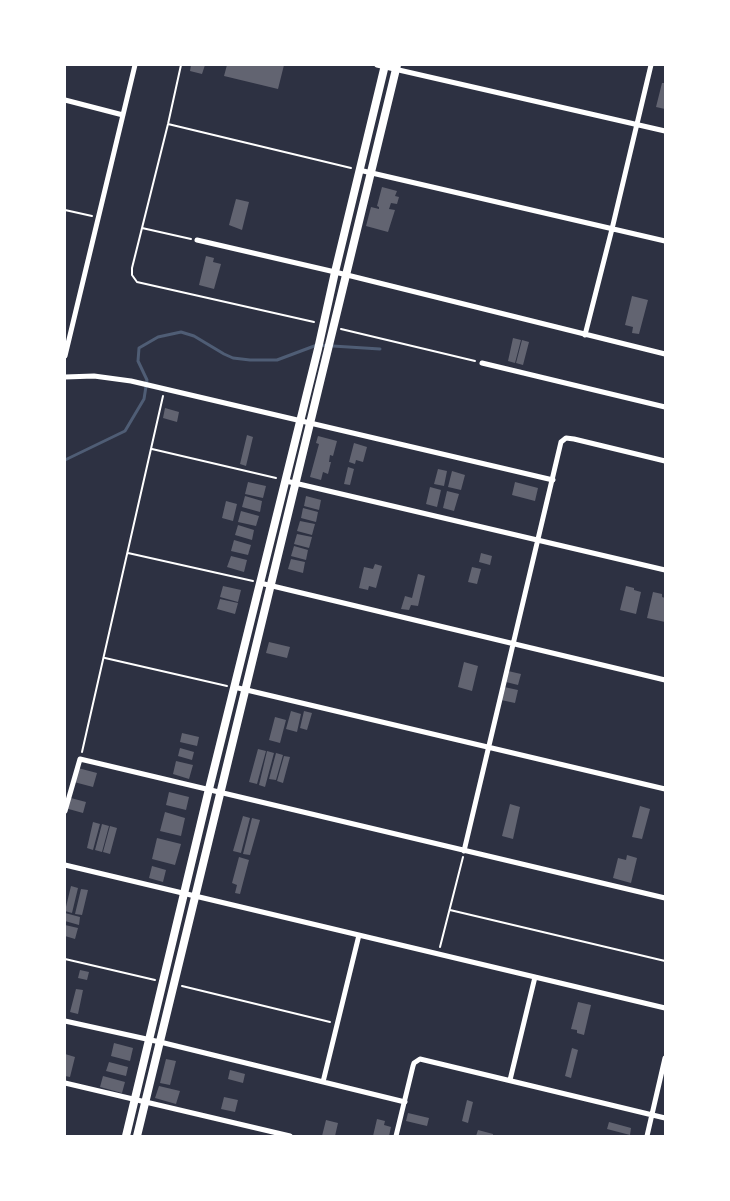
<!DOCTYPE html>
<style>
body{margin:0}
#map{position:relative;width:730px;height:1201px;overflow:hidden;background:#2d3142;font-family:"Golos Text",sans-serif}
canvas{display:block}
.frame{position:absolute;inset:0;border:66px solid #fff;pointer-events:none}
</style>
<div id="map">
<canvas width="730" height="1201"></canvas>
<div class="frame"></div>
</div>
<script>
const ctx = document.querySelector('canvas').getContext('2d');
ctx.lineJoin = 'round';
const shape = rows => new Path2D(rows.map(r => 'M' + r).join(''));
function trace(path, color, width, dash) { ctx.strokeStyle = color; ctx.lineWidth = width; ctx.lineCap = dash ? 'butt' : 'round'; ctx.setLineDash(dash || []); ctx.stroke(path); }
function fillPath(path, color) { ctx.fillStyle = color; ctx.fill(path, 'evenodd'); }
trace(shape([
 [65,460,125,431,144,399,147,380,138,361,139,348,158,337,181,332,194,336,224,354,233,358,250,360,277,360,317,345,380,349]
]), '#4f5d75', 3);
fillPath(shape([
 [191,65,205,65,202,74,190,71],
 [227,65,284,65,278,89,224,76],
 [662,83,665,83,665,109,656,107],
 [382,187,397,191,395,196,399,197,397,204,391,203,389,209,395,210,388,232,366,226,371,207,379,209,379,207,377,206],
 [236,199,249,202,242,230,229,225],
 [206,256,214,258,213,262,221,264,214,289,199,285],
 [632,296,648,300,639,334,632,333,633,327,625,325],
 [513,338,521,340,515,363,508,361],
 [522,340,529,342,523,365,516,363],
 [165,408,179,412,177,422,163,418],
 [247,435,253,437,246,466,240,464],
 [318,436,337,441,333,456,330,455,329,462,331,462,328,474,323,472,321,480,310,477,319,444,316,443],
 [354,443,367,447,363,462,356,460,355,464,349,462],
 [348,467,354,469,350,485,344,484],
 [438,469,447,471,444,486,434,484],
 [452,471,465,475,461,490,448,487],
 [248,482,266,486,263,498,245,494],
 [515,482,538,488,535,501,512,495],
 [430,487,441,490,437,507,426,504],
 [447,491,459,494,454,511,443,508],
 [245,496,262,501,260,512,242,507],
 [306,496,321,500,319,510,304,506],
 [226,501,237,504,233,521,222,518],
 [303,508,318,512,316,522,301,518],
 [241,511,259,516,256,526,238,522],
 [300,521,315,524,312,535,297,531],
 [238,525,254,530,252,540,235,535],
 [297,534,312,537,309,548,294,544],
 [234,540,251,545,248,555,231,551],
 [294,546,308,550,306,560,291,556],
 [481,553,492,556,490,565,479,562],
 [231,556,247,560,244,572,227,567],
 [291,559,305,562,303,573,288,569],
 [375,564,382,566,376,588,369,586,368,590,359,588,364,567,373,569],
 [472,567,481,569,477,584,468,582],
 [418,574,425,576,418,606,411,605,409,610,401,609,405,596,412,598],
 [223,586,241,590,238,602,220,597],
 [626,586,634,588,634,590,641,592,636,614,620,610],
 [653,592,662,594,662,597,665,598,665,622,647,618],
 [220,599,238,603,235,614,217,609],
 [269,642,290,647,287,658,266,653],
 [464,662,478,666,472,691,458,687],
 [508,671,521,674,518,685,506,682],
 [504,687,518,690,515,703,501,700],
 [291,711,301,714,297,732,286,729],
 [304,711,312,713,307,730,300,728],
 [275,717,286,720,280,743,269,740],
 [182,733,199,737,197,746,180,742],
 [180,748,194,752,192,760,178,756],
 [258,749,266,751,257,784,249,782],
 [267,751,274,753,265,787,259,785],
 [276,753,283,755,276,780,269,779],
 [284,756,290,757,283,783,277,781],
 [176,761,193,765,189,779,173,774],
 [78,768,97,773,93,787,74,782],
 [169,792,189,797,186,810,166,805],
 [67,797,86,802,83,813,65,808],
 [510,804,520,807,513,839,502,836],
 [640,806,650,809,642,839,632,837],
 [165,812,185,818,181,836,160,831],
 [243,816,250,818,241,853,233,851],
 [252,818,260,820,250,855,243,854],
 [93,822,100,824,93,850,87,848],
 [102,824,109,826,102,852,95,850],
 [110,826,117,828,110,854,103,852],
 [157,838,181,844,175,865,152,859],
 [627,855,637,858,631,883,613,878,618,858,626,860],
 [239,857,249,860,240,894,235,893,237,885,232,883],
 [152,866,166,870,163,882,149,878],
 [71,886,78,888,72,913,65,911],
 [81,889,88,890,82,915,75,914],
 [65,913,80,917,79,925,65,921],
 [65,925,78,928,75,939,65,936],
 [80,970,89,972,87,980,78,978],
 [76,989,83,990,78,1014,70,1012],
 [578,1002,591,1005,584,1035,577,1033,577,1030,571,1029],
 [114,1043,133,1048,130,1061,111,1056],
 [572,1048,578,1050,571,1078,565,1076],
 [65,1054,75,1057,70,1077,65,1076],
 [166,1059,176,1061,170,1085,160,1083],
 [109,1062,128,1067,126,1076,106,1071],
 [230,1070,245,1074,243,1083,228,1079],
 [103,1076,125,1082,122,1093,100,1087],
 [159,1086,180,1091,176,1104,155,1098],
 [224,1097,238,1100,235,1112,221,1109],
 [467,1100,473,1102,468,1123,462,1121],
 [408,1113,429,1118,427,1126,406,1121],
 [377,1119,385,1121,384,1125,391,1127,389,1136,373,1136],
 [326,1120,338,1123,335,1136,322,1136],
 [609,1122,631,1128,630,1135,607,1129],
 [478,1130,493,1134,493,1136,476,1136]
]), '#626471');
trace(shape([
 [181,65,168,124,132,268,132,275,137,282,314,322],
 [168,124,351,168],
 [65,210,92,216],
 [142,228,191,239],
 [341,329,475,361],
 [152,449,276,478],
 [128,553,253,581],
 [105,658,227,686],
 [82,752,163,396],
 [450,910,665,961],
 [440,947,463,857],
 [65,959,155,980],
 [182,986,330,1022]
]), '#fff', 2);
trace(shape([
 [377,65,665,131],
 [65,100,123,115],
 [359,170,665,241],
 [197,240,335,272,665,354],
 [585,335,612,229,651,65],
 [65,356,135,65],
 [482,363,665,407],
 [65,377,94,376,131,381,553,480],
 [286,481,665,570],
 [260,583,665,680],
 [234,687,665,789],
 [65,811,80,759,665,898],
 [464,851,561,442,566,438,574,439,665,461],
 [65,865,665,1008],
 [65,1021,160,1042,405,1102],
 [510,1080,535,977],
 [323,1082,359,935],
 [65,1083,290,1136],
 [396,1136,413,1066,414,1063,420,1059,665,1118],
 [647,1136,665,1058]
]), '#fff', 5);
trace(shape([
 [126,1136,209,789,318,349,335,272,385,65],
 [137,1136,397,65]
]), '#fff', 8);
</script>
